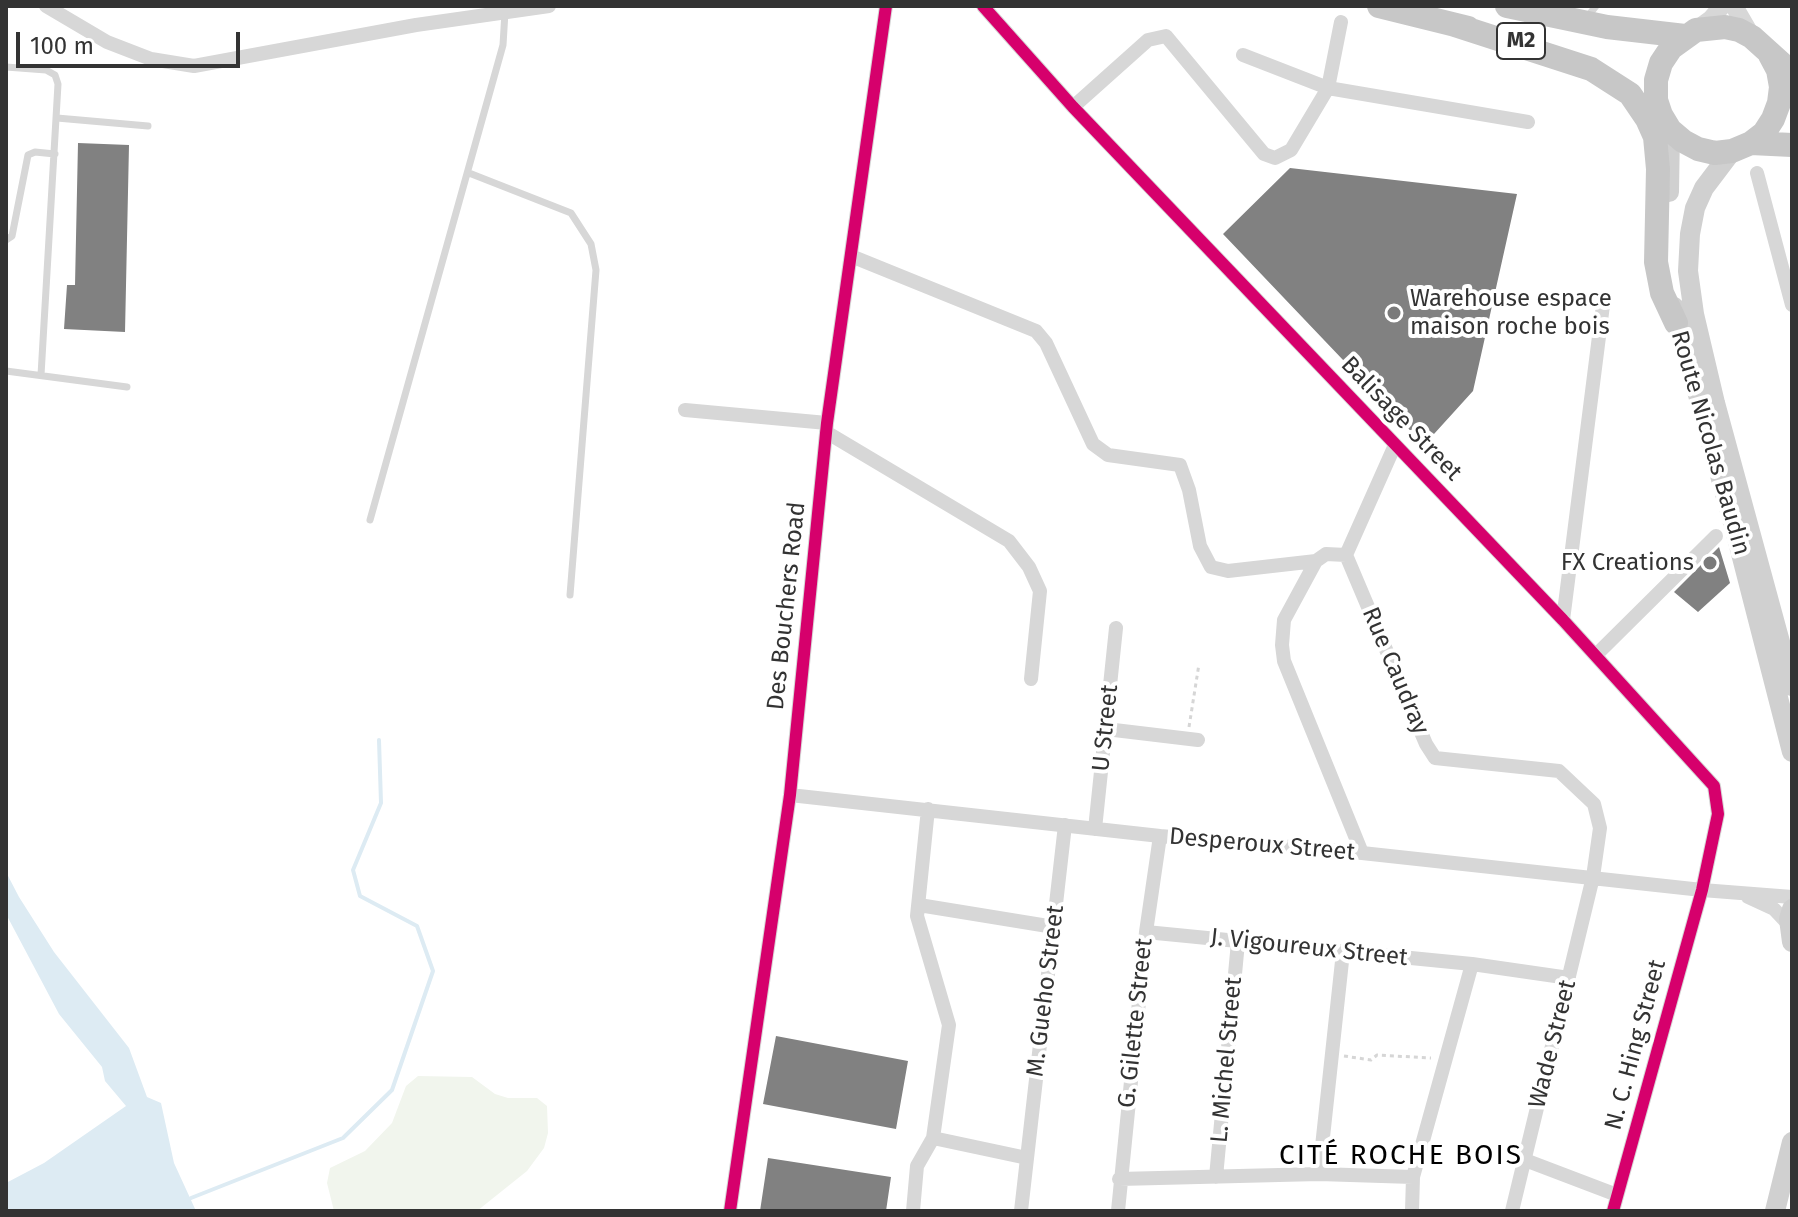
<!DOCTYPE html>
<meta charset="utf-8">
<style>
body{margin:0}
#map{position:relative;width:1798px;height:1217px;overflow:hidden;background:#fff;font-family:"Fira Sans",sans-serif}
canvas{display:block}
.frame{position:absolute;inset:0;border:8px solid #333;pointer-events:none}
.scale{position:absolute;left:16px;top:32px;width:224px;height:36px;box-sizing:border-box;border:4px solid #333;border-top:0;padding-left:10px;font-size:24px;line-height:28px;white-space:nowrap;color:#333;-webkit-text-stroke:6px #fff;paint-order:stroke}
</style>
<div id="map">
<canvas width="1798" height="1217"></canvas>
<div class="frame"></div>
<div class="scale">100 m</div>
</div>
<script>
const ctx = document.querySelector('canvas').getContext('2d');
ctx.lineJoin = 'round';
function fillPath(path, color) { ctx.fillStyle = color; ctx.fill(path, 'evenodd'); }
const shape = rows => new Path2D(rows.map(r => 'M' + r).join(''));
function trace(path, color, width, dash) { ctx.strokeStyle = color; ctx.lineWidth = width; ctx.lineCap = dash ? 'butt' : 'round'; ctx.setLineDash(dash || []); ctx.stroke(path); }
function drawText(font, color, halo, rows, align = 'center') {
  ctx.font = font + ' "Fira Sans",sans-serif'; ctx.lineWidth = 8; ctx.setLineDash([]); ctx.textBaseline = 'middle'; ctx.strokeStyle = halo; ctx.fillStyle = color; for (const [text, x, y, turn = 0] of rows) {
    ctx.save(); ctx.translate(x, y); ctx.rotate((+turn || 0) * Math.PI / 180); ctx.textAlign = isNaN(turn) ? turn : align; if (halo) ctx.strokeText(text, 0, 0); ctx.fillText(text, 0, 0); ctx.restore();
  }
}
fillPath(shape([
 [418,1076,472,1077,495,1094,508,1098,537,1098,547,1106,548,1133,544,1148,527,1171,477,1211,334,1211,327,1183,330,1168,365,1151,392,1123,406,1086]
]), '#f1f5ed');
fillPath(shape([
 [6,872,19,897,54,952,129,1048,147,1097,161,1103,174,1163,196,1211,6,1211,6,1183,44,1163,126,1106,105,1081,102,1067,59,1014,6,914]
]), '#ddebf3');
trace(shape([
 [191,1198,343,1138,392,1090,433,971,417,926,360,896,353,870,381,803,379,740]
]), '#ddebf3', 4);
fillPath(shape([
 [78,143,129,145,125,332,64,329,67,285,75,285],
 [1290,168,1517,194,1473,391,1424,445,1223,234],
 [1719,547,1730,583,1698,612,1674,592],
 [776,1036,908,1061,896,1129,763,1104],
 [768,1158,891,1177,886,1211,760,1211]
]), '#818181');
trace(shape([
 [1189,727,1199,664],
 [1344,1056,1371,1060,1377,1055,1431,1058]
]), '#d6d6d6', 3, [4, 4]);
trace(shape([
 [1585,16,1588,16,1596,6],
 [6,67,46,70,55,75,58,84,41,375],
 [57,118,148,126],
 [469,173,571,213,591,244,596,270,570,595],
 [6,240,12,236,28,155,35,152,55,154],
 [6,371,127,387],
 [370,520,503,45,505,12]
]), '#d7d7d7', 7);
trace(shape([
 [46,6,107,42,151,59,194,66,416,25,549,6],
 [983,6,1073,107,1563,620,1714,786,1718,814,1702,890,1613,1211],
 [1243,55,1328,88,1528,122],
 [1073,107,1148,40,1166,36,1264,154,1275,158,1291,150,1328,88,1341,22],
 [1757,173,1792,305],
 [851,256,1036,331,1046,343,1093,444,1108,455,1180,465,1189,490,1200,546,1211,567,1228,571,1316,561],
 [685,410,827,423],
 [826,432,1009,541,1029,567,1040,591,1031,679],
 [1395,445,1346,555,1426,744,1435,758,1559,771,1594,804,1600,828,1593,877,1512,1211],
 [1346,555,1326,554,1316,561,1284,620,1282,645,1284,661,1362,853],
 [1563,620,1603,305],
 [1596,655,1716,536],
 [1106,729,1198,740],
 [790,795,1160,836,1362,853,1702,890,1792,897],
 [1095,829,1116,628],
 [1748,897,1774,909,1790,926],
 [919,905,1054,927],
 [1146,932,1472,964,1569,978],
 [933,1138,1027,1158],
 [1525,1160,1617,1195],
 [1319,1174,1343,952],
 [1216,1177,1238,942],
 [1119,1179,1319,1174,1413,1177],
 [730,1211,790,795,827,423,886,6],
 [913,1211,917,1166,933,1138,949,1025,917,916,928,809],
 [1021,1211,1065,825],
 [1118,1211,1146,932,1160,836],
 [1412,1211,1413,1177,1472,964]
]), '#d7d7d7', 14);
trace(shape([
 [1734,6,1752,37],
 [1696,30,1711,19,1722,6]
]), '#d7d7d7', 18);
trace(shape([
 [1732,151,1704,188,1695,208,1690,234,1688,271,1694,314,1715,403,1792,686],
 [1669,192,1670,130],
 [1674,307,1735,530,1792,752],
 [1792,909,1789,919,1792,942],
 [1775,1211,1792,1142]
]), '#d0d0d0', 20);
trace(shape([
 [1379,6,1468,28],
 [1507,6,1607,27,1685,36],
 [1452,24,1591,69,1630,94,1647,119,1655,137,1658,169,1656,262,1662,293,1676,323],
 [1770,55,1778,70,1781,87,1779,103,1773,119,1764,133,1751,143,1732,151,1715,153,1698,149,1683,141,1670,130,1661,115,1656,100,1656,80,1661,63,1671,48,1696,30,1725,27,1739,30,1752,37,1792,73],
 [1751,143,1792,145]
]), '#c7c7c7', 24);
trace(shape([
 [983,6,1073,107,1563,620,1714,786,1718,814,1702,890,1613,1211],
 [730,1211,790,795,827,423,886,6]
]), '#d6006c', 12);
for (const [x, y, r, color] of [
 [1394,313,8,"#7a7a7a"],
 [1710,563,8,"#7a7a7a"]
]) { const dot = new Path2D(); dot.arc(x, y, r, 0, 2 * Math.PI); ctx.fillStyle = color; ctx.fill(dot); trace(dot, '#fff', 3); }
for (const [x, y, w] of [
 [1521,41,48]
]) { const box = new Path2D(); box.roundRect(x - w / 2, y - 18, w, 36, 6); ctx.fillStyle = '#fff'; ctx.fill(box); trace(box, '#333', 2); }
drawText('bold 22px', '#333', null, [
 ["M2",1521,41]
]);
drawText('24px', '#333', '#fff', [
 ["Warehouse espace",1410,299],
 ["maison roche bois",1410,327],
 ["FX Creations",1694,563,"right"]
], 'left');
drawText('24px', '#333', '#fff', [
 ["Balisage Street",1401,419,46],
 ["Route Nicolas Baudin",1710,443,74],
 ["Des Bouchers Road",787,606,-84],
 ["Rue Caudray",1395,671,67],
 ["U Street",1106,728,-84],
 ["Desperoux Street",1262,845,5],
 ["J. Vigoureux Street",1309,948,6],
 ["M. Gueho Street",1046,991,-83],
 ["G. Gilette Street",1136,1023,-84],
 ["Wade Street",1553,1044,-76],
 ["N. C. Hing Street",1636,1045,-75],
 ["L. Michel Street",1227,1060,-85]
]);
ctx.letterSpacing = '2px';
drawText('28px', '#000', '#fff', [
 ["CITÉ ROCHE BOIS",1401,1156]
]);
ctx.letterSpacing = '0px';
</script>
